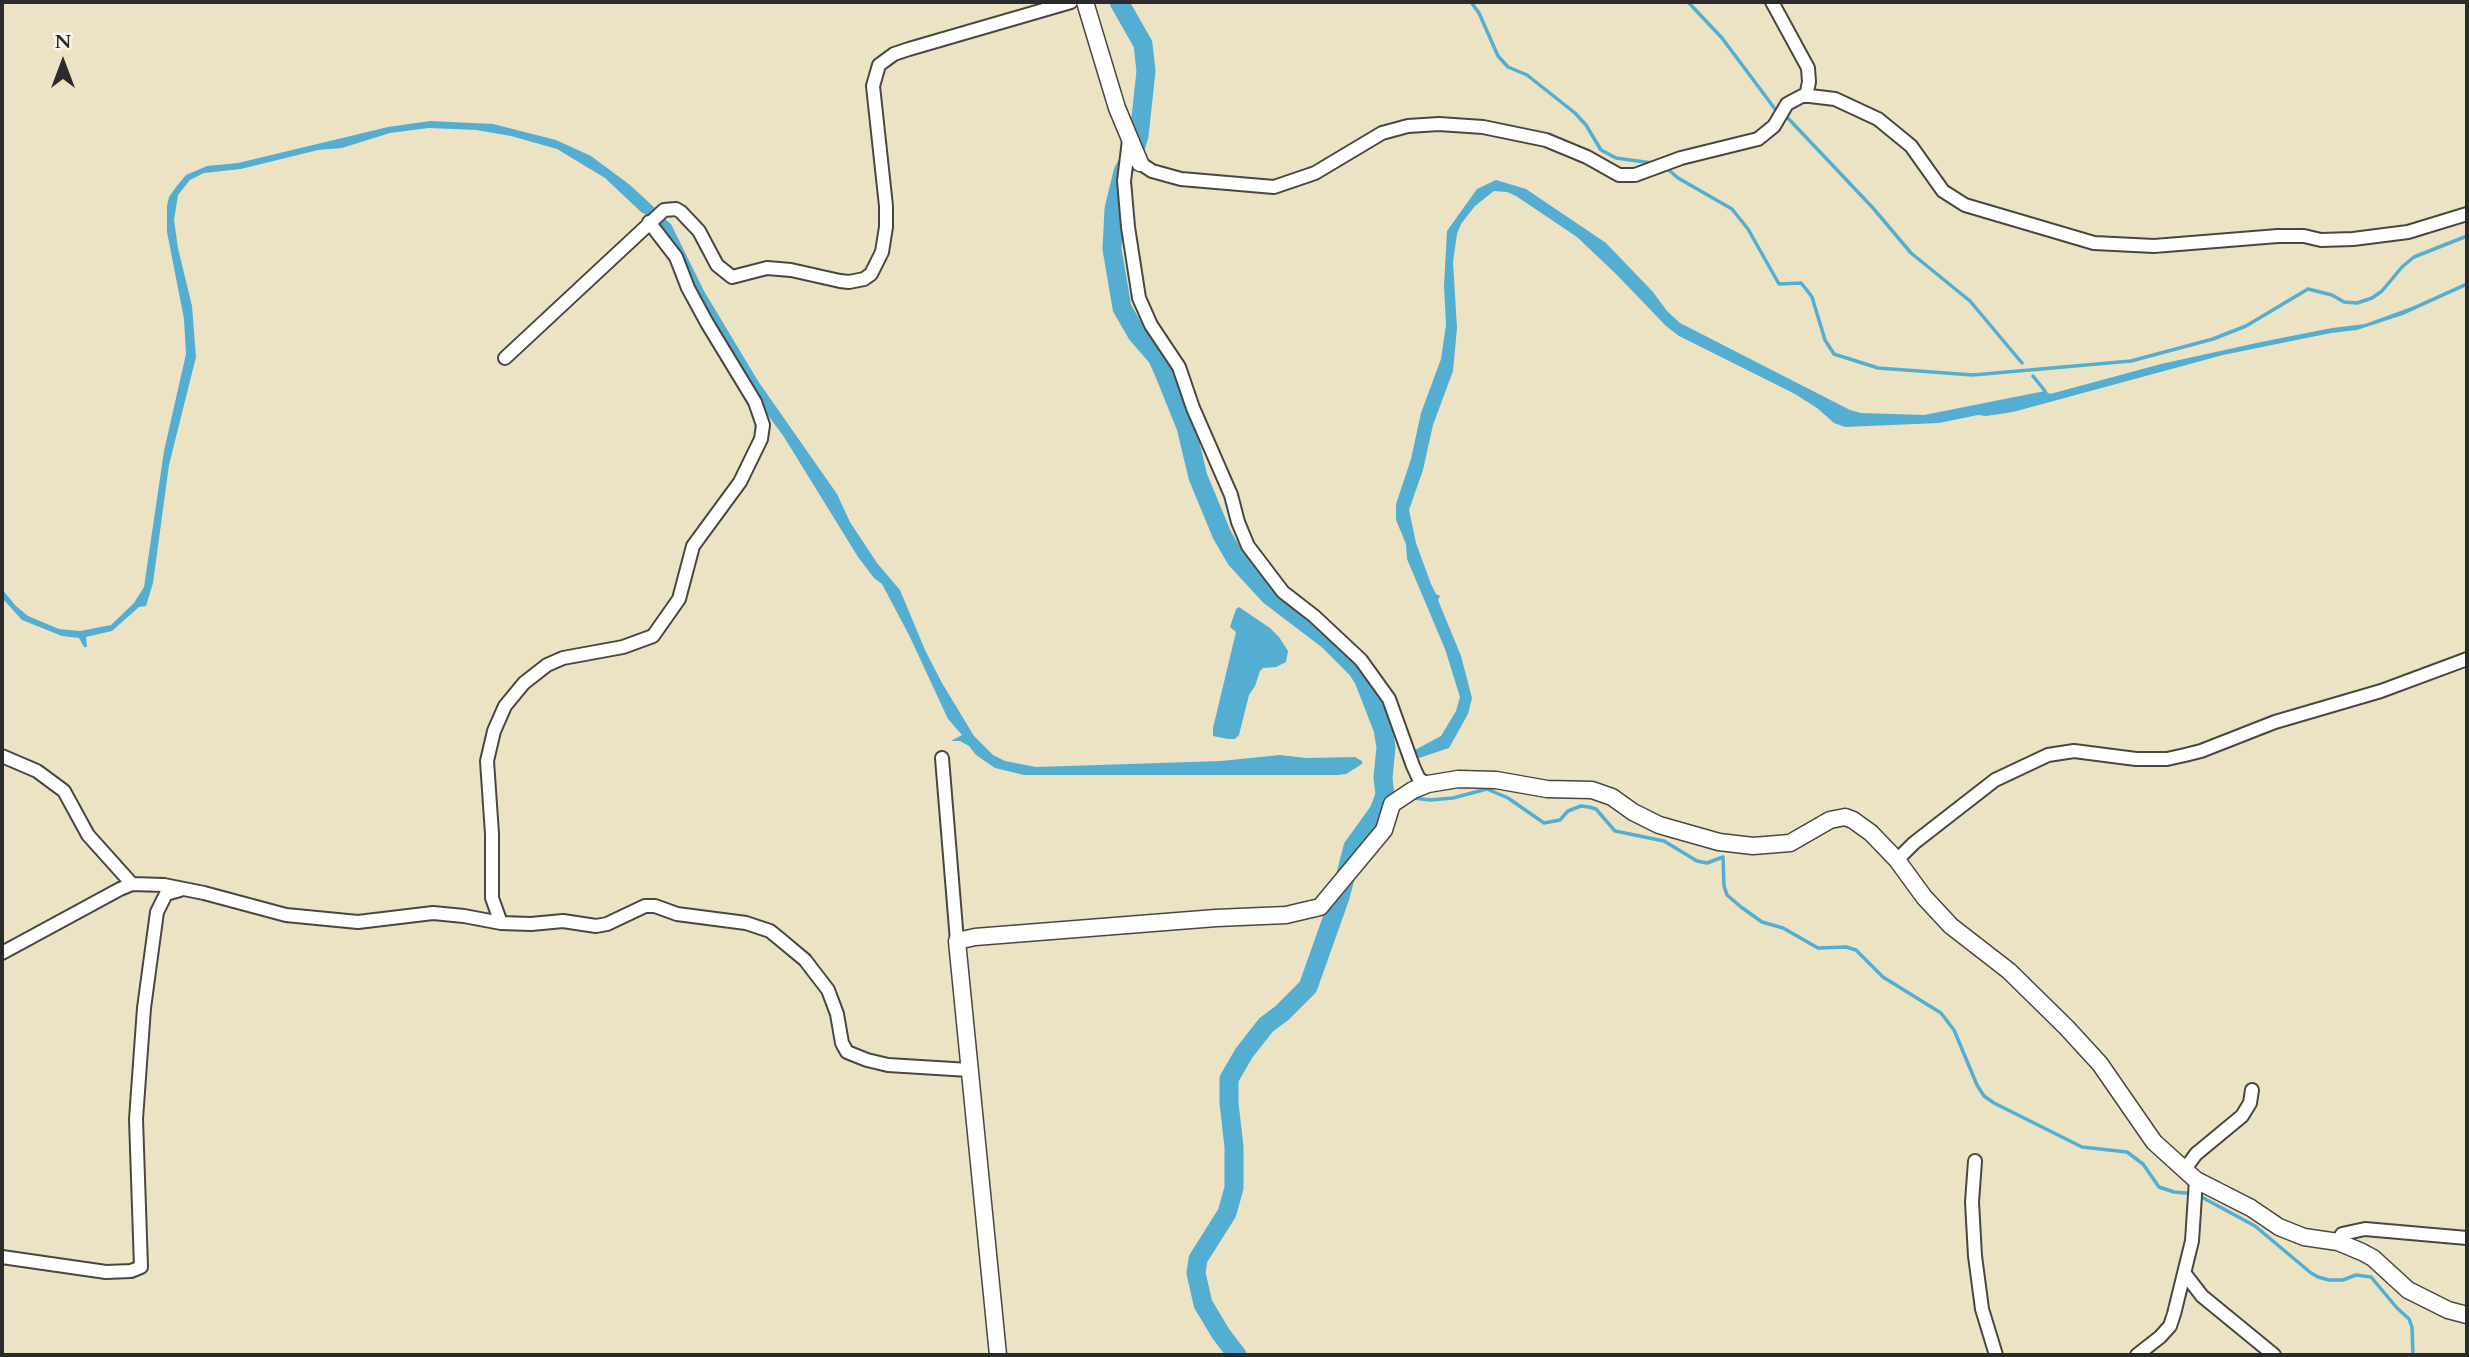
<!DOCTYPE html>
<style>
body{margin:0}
#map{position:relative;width:2469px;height:1357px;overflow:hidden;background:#ece3c4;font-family:Cardo,serif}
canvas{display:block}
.frame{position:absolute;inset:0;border:4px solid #2b2b2b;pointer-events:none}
.north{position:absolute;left:28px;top:28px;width:70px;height:70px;-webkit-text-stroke:5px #f7f3e8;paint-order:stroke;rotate:0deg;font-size:19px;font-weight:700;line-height:28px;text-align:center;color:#2b2b2b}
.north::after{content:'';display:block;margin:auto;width:24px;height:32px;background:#2b2b2b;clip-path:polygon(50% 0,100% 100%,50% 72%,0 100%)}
</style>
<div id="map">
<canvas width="2469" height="1357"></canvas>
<div class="frame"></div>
<div class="north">N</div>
</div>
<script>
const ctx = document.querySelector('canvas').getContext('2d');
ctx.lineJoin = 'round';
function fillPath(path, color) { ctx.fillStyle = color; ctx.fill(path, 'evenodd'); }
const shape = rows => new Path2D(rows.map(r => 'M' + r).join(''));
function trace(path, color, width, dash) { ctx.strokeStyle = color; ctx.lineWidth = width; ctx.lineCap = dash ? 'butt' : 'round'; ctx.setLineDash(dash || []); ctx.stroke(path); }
fillPath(shape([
 [430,121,493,124,556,140,591,156,630,185,657,210,650,217,641,212,605,178,557,149,511,136,476,130,429,128,390,133,342,148,318,150,241,169,204,173,190,180,178,195,174,220,178,248,192,306,196,357,169,465,153,583,146,606,139,607,112,631,86,637,87,647,84,647,79,638,62,636,22,620,2,598,2,589,16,606,28,616,59,629,80,631,111,625,134,603,144,587,164,451,186,354,184,319,167,232,167,206,169,197,176,187,186,175,207,166,238,163,388,127],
 [1496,180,1526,189,1606,243,1653,292,1667,311,1680,323,1850,410,1861,413,1924,415,2045,391,2050,394,2161,364,2261,342,2332,328,2365,324,2414,306,2467,282,2467,286,2403,315,2357,330,2331,333,2223,355,2013,412,1986,416,1978,415,1939,423,1845,427,1834,423,1817,408,1795,394,1679,336,1666,326,1616,274,1577,237,1516,196,1507,192,1494,191,1475,206,1461,224,1457,234,1453,262,1457,328,1453,371,1433,425,1423,470,1409,510,1416,543,1431,584,1436,594,1440,596,1438,600,1461,656,1472,698,1468,714,1449,748,1419,758,1413,751,1441,736,1456,711,1460,697,1445,649,1407,559,1406,544,1396,520,1396,504,1411,459,1421,413,1441,359,1446,325,1444,286,1447,231,1477,189],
 [665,219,671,224,704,291,758,381,837,494,850,522,877,563,900,590,925,650,942,683,974,736,993,755,1005,761,1036,767,1221,761,1280,755,1306,758,1355,757,1362,761,1362,764,1346,774,1338,775,1024,775,995,768,976,755,969,746,960,741,951,741,962,735,948,719,909,635,882,584,874,578,858,557,784,437,756,399,708,314,675,245,659,223],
 [1239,607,1270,628,1279,637,1288,651,1286,662,1276,667,1263,668,1260,671,1255,686,1249,695,1239,735,1235,739,1228,739,1213,736,1213,728,1236,632,1230,627,1236,609]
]), '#54aed2');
trace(shape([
 [1471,2,1479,13,1498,56,1508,67,1527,75,1575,113,1586,125,1601,150,1616,158,1652,163],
 [1688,2,1722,38,1775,109],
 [1785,115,1873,208,1911,253,1970,301,2022,363],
 [1665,167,1678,178,1732,209,1748,229,1779,284,1801,283,1806,289,1812,297,1825,340,1834,354,1878,368,1973,375,2131,361,2213,339,2246,326,2308,289,2332,295,2344,302,2357,303,2372,298,2382,291,2402,267,2414,257,2467,236],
 [2033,376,2045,391],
 [1383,778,1392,793,1396,794],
 [1414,798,1430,800,1453,798,1487,789,1508,798,1544,823,1560,820,1568,811,1581,806,1589,807,1596,809,1615,831,1664,841,1697,861,1707,863,1723,857,1724,886,1727,895,1741,907,1762,922,1783,928,1818,948,1846,947,1856,950,1883,977,1941,1013,1954,1030,1977,1085,1984,1096,1994,1103,2082,1147,2127,1152,2143,1164,2159,1187,2174,1192,2196,1194,2255,1226,2311,1273,2318,1277,2329,1280,2343,1280,2356,1275,2371,1277,2397,1308,2409,1319,2412,1327,2413,1355]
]), '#54aed2', 3.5);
trace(shape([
 [1119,2,1143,44,1146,71,1139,136,1135,149,1123,172,1114,209,1112,249,1122,308,1137,334,1157,357,1163,370,1186,427,1198,477,1222,535,1236,559,1270,596,1328,640,1357,669,1364,680,1383,729,1386,747,1383,778,1385,795,1379,811,1353,847,1340,897,1308,987,1282,1013,1266,1025,1244,1053,1229,1079,1229,1103,1234,1147,1234,1188,1227,1213,1198,1259,1196,1273,1203,1304,1221,1334,1237,1355]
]), '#54aed2', 19);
const minor = shape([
 [1772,2,1808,68,1809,82,1806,96],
 [1129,140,1124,181,1128,227,1139,298,1151,325,1179,367,1193,408,1231,495,1238,522,1248,546,1283,592,1314,616,1361,660,1389,699,1413,766,1419,779,1428,784],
 [1140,163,1152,171,1181,179,1274,187,1315,173,1382,133,1408,126,1439,124,1483,127,1546,140,1587,157,1619,175,1635,175,1681,158,1758,139,1774,126,1787,104,1802,96,1810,96,1835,99,1878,119,1911,146,1943,191,1965,205,2094,243,2154,246,2278,236,2304,236,2321,240,2353,239,2408,232,2467,214],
 [505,358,664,210,676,209,681,212,699,231,717,265,732,277,767,268,791,270,840,281,849,282,864,279,871,274,882,252,886,227,886,206,873,86,879,65,894,54,909,49,1071,2],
 [2,756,37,771,64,791,88,835,132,884],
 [942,758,957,941],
 [1897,860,1914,843,1995,780,2048,755,2074,751,2136,759,2167,759,2185,755,2201,751,2275,722,2381,691,2467,659],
 [501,923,492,898,492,834,487,761,494,731,505,706,524,683,547,665,563,658,623,647,653,636,679,599,693,546,740,482,761,439,763,425,755,402,707,323,688,288,676,257,649,222],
 [2,953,120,889,132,884,164,885,204,893,286,915,358,922,433,913,464,916,501,923,531,924,563,921,596,926,607,924,645,906,655,906,677,914,746,923,770,931,781,940,805,960,828,990,837,1014,842,1043,847,1052,867,1060,888,1065,969,1070],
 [1975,1161,1972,1202,1975,1256,1982,1309,1996,1355],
 [2185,1169,2196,1154,2242,1116,2250,1103,2252,1090],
 [2338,1242,2342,1234,2365,1229,2467,1238],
 [2,1257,106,1272,131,1271,141,1267,136,1119,144,1008,157,912,166,894,180,890],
 [2185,1274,2202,1296,2274,1355],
 [2137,1355,2160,1337,2170,1326,2174,1314,2192,1241,2196,1180]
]);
const tertiary = shape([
 [1085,2,1117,108,1140,163],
 [998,1355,957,941,975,937,1216,918,1286,915,1320,907,1384,830,1392,804,1413,790,1428,784,1458,779,1496,780,1547,789,1592,790,1612,797,1633,812,1659,825,1719,842,1753,846,1790,843,1830,820,1845,817,1853,820,1871,833,1897,860,1924,897,1951,926,2009,971,2067,1028,2100,1064,2154,1142,2196,1180,2251,1208,2279,1227,2304,1237,2338,1242,2362,1252,2373,1258,2408,1290,2448,1310,2467,1315]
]);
trace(minor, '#484742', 16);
trace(tertiary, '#484742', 19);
trace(minor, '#fff', 12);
trace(tertiary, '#fff', 16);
</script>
